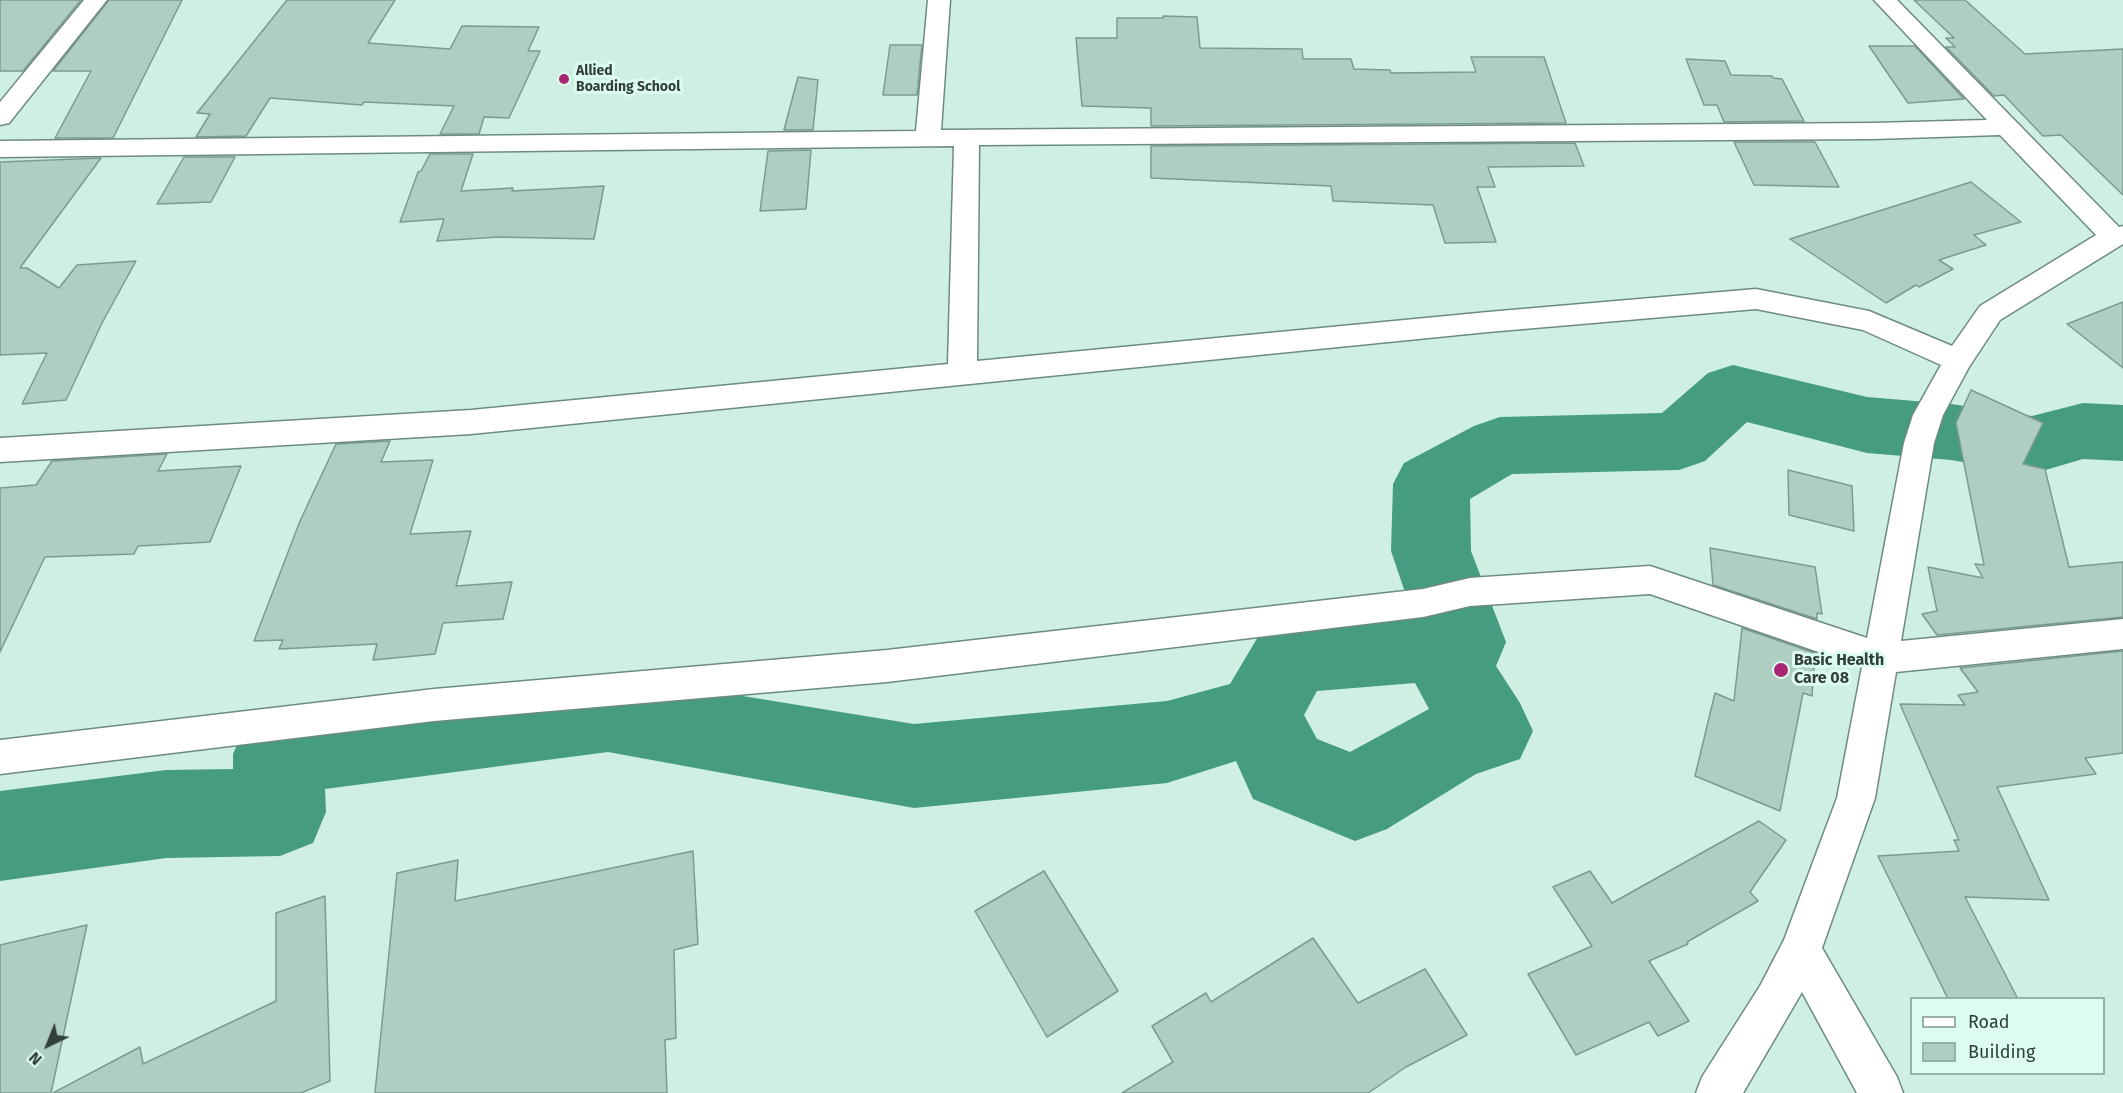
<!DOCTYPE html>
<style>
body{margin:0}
#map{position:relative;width:2123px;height:1093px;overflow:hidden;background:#cfefe2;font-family:"Fira Sans",sans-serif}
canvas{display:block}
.legend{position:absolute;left:1910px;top:997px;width:195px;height:78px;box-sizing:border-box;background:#dcfcef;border:2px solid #98b0a7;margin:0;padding:8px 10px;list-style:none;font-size:18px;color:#323f3a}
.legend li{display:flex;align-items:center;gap:12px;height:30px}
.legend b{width:30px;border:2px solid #98b0a7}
.north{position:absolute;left:18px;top:1015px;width:60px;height:60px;-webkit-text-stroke:4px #dcfcef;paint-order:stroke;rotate:223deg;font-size:16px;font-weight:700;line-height:24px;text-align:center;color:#323f3a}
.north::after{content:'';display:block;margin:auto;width:21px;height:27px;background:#323f3a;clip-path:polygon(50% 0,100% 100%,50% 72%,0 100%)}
</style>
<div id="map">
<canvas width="2123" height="1093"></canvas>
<ul class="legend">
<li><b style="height:8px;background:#fff"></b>Road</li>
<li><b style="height:16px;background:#aecec1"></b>Building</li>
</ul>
<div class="north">N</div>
</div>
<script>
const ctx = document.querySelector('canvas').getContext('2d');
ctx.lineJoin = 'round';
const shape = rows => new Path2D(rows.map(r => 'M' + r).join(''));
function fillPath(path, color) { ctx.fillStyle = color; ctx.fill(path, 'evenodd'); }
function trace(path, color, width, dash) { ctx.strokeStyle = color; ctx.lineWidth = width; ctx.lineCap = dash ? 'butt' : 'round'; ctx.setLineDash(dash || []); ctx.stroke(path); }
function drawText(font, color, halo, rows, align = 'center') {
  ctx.font = font + ' "Fira Sans",sans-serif'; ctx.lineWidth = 6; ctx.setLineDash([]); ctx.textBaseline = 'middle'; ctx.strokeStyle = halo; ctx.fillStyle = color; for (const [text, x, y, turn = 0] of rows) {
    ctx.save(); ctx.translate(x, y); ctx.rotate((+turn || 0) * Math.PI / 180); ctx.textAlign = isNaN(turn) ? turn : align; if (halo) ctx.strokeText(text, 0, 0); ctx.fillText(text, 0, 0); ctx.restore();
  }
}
fillPath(shape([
 [1733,365,1867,397,1951,404,2032,416,2083,403,2123,405,2123,461,2083,459,2032,474,1951,460,1867,453,1747,422,1705,461,1679,470,1512,474,1470,499,1471,551,1506,642,1496,666,1520,703,1533,731,1520,759,1476,774,1387,829,1355,841,1253,799,1236,761,1167,783,914,808,608,752,325,789,326,812,313,843,280,856,166,858,0,881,0,791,166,770,233,769,233,754,246,725,278,713,608,674,914,724,1167,701,1230,684,1262,630,1292,619,1411,610,1391,551,1393,484,1404,463,1474,426,1500,417,1662,413,1708,373,1733,365],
 [1415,683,1429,709,1350,752,1317,739,1304,715,1317,691,1415,683]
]), '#459c80');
const building = shape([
 [0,0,81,0,23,71,0,71,0,0],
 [109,0,182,0,113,138,55,138,91,71,53,71,109,0],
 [287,0,395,0,368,43,450,49,462,26,539,27,528,51,540,51,509,118,484,117,479,134,440,134,454,106,364,102,362,105,270,98,246,136,196,137,210,114,197,113,287,0],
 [1914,0,1965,0,2025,54,2123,49,2123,195,2061,135,2043,136,2004,95,1994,96,1946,47,1955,47,1946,38,1954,38,1914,0],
 [1163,16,1197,17,1200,48,1302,49,1303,59,1351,59,1354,69,1390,70,1391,73,1476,72,1471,57,1544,57,1566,123,1151,126,1151,108,1082,106,1076,38,1117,38,1117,18,1163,18,1163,16],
 [890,45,922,45,917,95,883,95,890,45],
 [1869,46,1915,46,1964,99,1908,103,1869,46],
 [1686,59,1725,61,1731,75,1772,76,1773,78,1782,79,1804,121,1724,122,1717,105,1704,105,1686,59],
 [798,77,818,80,813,130,784,130,798,77],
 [1734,142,1815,142,1839,187,1754,185,1734,142],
 [1575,143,1584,166,1488,167,1495,187,1477,187,1496,242,1445,243,1433,205,1333,201,1331,186,1151,178,1151,146,1575,143],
 [811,150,806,209,760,211,768,151,811,150],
 [430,154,473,154,461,191,513,188,512,191,604,186,594,239,498,237,437,241,444,219,400,222,418,172,421,171,430,154],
 [184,157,235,157,211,202,157,204,184,157],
 [101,158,20,268,27,268,59,288,77,265,136,261,102,323,66,400,22,404,47,353,0,355,0,162,101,158],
 [1971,182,2021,222,1974,235,1986,245,1939,260,1953,269,1919,287,1916,285,1886,303,1790,239,1971,182],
 [2123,302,2123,368,2067,324,2123,302],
 [1971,390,2043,423,2023,464,2045,469,2069,567,2123,562,2123,617,1937,635,1922,614,1937,611,1928,567,1983,578,1975,564,1984,565,1956,423,1971,390],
 [390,441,381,462,433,460,410,534,471,531,456,586,512,582,503,619,443,623,435,654,373,660,377,644,279,649,283,640,254,641,300,521,336,444,390,441],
 [167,454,158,471,241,466,210,542,138,546,134,554,45,557,0,652,0,488,36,485,52,461,167,454],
 [1788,470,1852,486,1854,531,1789,515,1788,470],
 [1710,548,1815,567,1822,614,1817,613,1817,619,1713,585,1710,548],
 [1742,628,1815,653,1812,696,1803,693,1780,811,1695,776,1715,693,1734,701,1742,628],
 [2123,651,2123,753,2085,758,2096,774,1997,787,2049,900,1965,897,2018,999,1948,999,1878,856,1959,851,1954,840,1959,840,1900,704,1965,705,1958,695,1978,692,1960,668,2123,651],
 [1759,821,1786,840,1750,892,1758,901,1687,942,1688,944,1649,961,1689,1021,1658,1036,1649,1022,1576,1055,1528,974,1592,946,1553,887,1590,871,1612,903,1759,821],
 [693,851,698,944,674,950,676,1038,665,1040,667,1093,375,1093,397,873,458,860,455,901,693,851],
 [1044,871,1118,991,1047,1037,975,911,1044,871],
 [325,896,330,1081,301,1093,53,1093,140,1047,143,1064,276,1001,276,913,325,896],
 [87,925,51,1093,0,1093,0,945,87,925],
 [1313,938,1358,1003,1425,969,1467,1035,1406,1067,1368,1093,1122,1093,1173,1062,1152,1026,1206,993,1211,1002,1313,938]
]);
fillPath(building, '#aecec1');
trace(building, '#7d9a8f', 1.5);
const minor = shape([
 [84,0,107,0,9,123,0,125,0,102,84,0],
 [928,0,950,0,941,130,1873,123,1987,120,1874,0,1897,0,2119,227,2123,226,2123,244,2000,320,1969,367,1943,415,1934,443,1901,641,2123,619,2123,649,1896,672,1875,798,1822,948,1897,1077,1903,1093,1857,1093,1802,992,1743,1093,1696,1093,1702,1077,1760,986,1784,940,1837,798,1862,667,1650,594,1470,606,1423,617,887,682,434,721,0,774,0,740,434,689,887,650,1423,589,1470,578,1650,566,1867,638,1904,443,1913,415,1941,365,1863,330,1756,309,1488,332,471,434,0,462,0,438,471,410,948,364,954,146,0,157,0,141,916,131,928,0],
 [2000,135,2096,235,1980,306,1952,346,1869,311,1756,289,1488,312,977,361,979,145,1873,139,2000,135]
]);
trace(minor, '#6e8b80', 3);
fillPath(minor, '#fff');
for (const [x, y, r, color] of [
 [564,79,6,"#a82673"],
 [1781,670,8,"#a82673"]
]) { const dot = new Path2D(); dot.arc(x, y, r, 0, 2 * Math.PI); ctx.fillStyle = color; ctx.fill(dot); trace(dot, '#dcfcef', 2); }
drawText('bold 14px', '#323f3a', '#dcfcef', [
 ["Allied",576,71],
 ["Boarding School",576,87]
], 'left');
drawText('bold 16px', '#323f3a', '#dcfcef', [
 ["Basic Health",1794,661],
 ["Care 08",1794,679]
], 'left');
</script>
